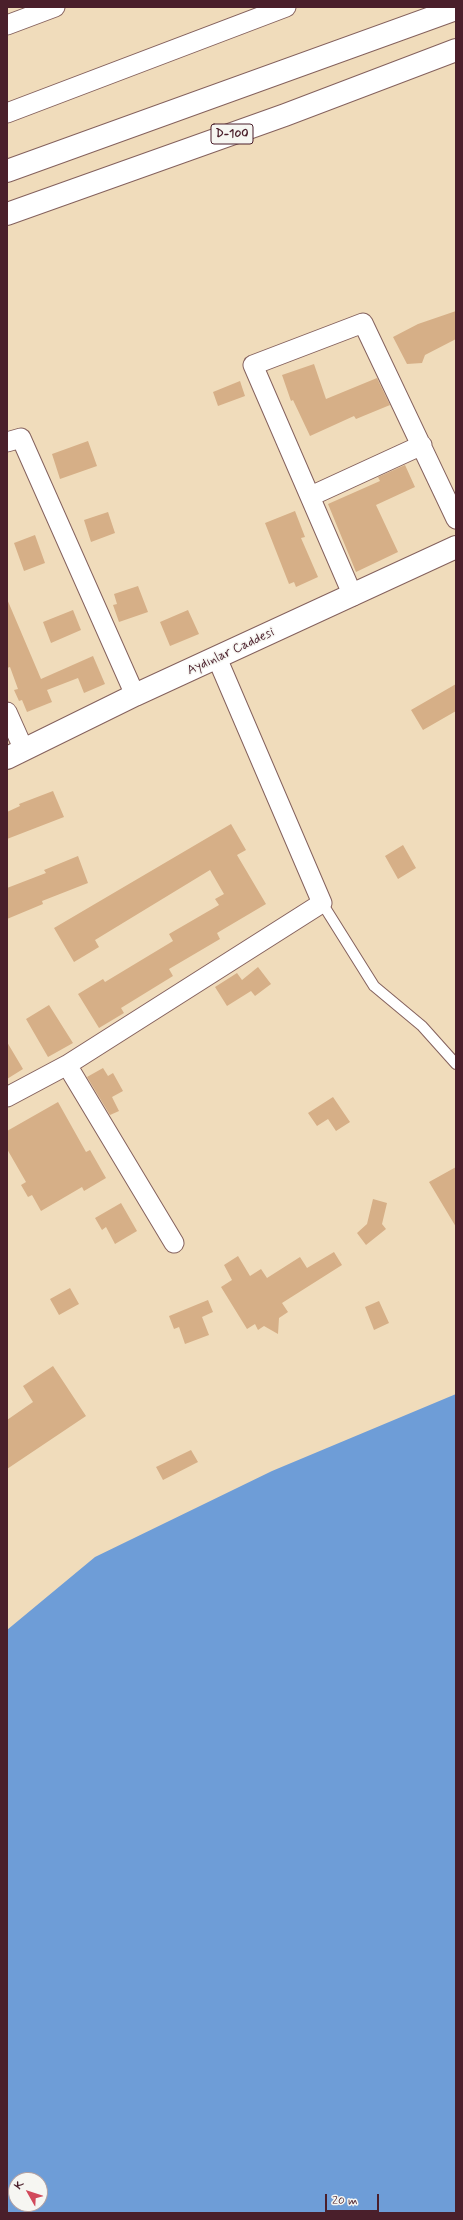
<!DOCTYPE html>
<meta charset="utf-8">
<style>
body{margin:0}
#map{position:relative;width:463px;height:2220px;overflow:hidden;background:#f0dcbb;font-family:Mynerve,sans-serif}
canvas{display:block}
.frame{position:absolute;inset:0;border:8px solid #4a1f2b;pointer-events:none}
.north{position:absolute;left:8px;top:2172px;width:40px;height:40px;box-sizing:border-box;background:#f6f6f2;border:1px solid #b1a0a2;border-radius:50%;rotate:309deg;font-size:11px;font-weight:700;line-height:16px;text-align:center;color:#4a1f2b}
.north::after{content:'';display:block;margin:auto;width:14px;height:18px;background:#d1495b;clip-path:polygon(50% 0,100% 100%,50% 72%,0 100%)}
.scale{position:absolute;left:325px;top:2194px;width:54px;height:18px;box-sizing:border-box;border:2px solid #4a1f2b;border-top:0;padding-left:5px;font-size:12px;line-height:14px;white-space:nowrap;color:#4a1f2b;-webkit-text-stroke:3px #f6f6f2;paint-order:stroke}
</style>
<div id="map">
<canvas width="463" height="2220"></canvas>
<div class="frame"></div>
<div class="north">K</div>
<div class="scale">20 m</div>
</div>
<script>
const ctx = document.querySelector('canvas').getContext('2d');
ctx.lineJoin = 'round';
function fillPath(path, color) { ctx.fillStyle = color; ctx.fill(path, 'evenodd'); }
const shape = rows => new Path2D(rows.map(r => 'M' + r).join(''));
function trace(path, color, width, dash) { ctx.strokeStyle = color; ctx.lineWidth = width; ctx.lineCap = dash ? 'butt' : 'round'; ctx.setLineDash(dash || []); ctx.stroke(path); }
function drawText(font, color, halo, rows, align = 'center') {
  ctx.font = font + ' Mynerve,sans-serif'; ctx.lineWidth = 3; ctx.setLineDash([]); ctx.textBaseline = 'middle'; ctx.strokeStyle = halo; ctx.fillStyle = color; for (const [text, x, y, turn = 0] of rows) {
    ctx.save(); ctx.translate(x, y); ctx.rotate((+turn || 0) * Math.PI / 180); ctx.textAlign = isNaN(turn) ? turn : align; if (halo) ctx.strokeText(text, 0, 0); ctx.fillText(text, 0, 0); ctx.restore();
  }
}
fillPath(shape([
 [456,1394,456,2213,7,2213,7,1630,95,1557,272,1471],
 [16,2180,40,2180,40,2204,16,2204]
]), '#6e9dd7');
fillPath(shape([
 [456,311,456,339,425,355,422,363,407,364,393,337,418,324],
 [314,364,326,399,377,378,390,405,356,419,354,416,310,436,293,400,291,401,282,375],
 [240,381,245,396,218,406,213,392],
 [88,441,97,466,60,479,52,454],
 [405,465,415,487,376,505,398,552,356,572,328,504,380,481,378,477],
 [295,511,305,537,301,538,318,577,296,587,294,582,289,584,265,523],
 [108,512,115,533,91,542,84,520],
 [35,535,45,563,24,571,14,543],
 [138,586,148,612,119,622,113,605,117,604,114,594],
 [7,599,41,679,93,656,105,684,84,693,78,678,47,690,52,702,27,712,22,700,19,701,14,690,18,689,10,667,7,668],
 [73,610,81,630,51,643,43,622],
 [188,610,199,634,170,646,160,622],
 [456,684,456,711,423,730,411,710],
 [53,791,64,817,7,839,7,812,20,806,19,804],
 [231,824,246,850,237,855,266,904,217,933,220,939,169,969,173,976,121,1008,124,1013,99,1028,78,994,103,979,105,982,173,941,169,934,219,905,215,899,224,894,210,870,95,940,99,947,74,962,54,928],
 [403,845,416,868,398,879,385,856],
 [78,856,88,883,42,901,43,904,7,919,7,888,46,873,44,870],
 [258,967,271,984,255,996,251,991,227,1006,215,987,237,973,242,980],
 [49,1005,73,1043,48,1057,26,1019],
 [7,1042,23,1069,7,1079],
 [103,1068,108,1076,113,1073,123,1091,112,1097,119,1111,110,1115,87,1077],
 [333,1097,350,1122,336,1131,328,1119,317,1126,308,1113],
 [58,1102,86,1152,90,1150,106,1178,84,1191,82,1187,41,1211,32,1195,28,1197,21,1185,26,1182,7,1149,7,1131],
 [456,1167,456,1227,429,1182],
 [373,1199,387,1203,382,1224,386,1229,366,1245,357,1233,367,1224],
 [121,1203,137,1231,115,1244,106,1227,102,1230,95,1218],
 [334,1252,342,1265,282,1303,288,1312,279,1318,278,1334,264,1326,258,1330,255,1324,247,1329,221,1287,232,1280,224,1265,238,1256,250,1276,261,1269,267,1278,300,1257,307,1268],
 [70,1288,79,1304,59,1315,50,1299],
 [208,1300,213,1312,202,1317,209,1335,185,1344,179,1327,174,1329,169,1316],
 [379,1301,389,1323,374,1330,365,1307],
 [53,1366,86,1416,7,1469,7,1420,33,1402,23,1386],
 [191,1450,198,1462,163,1480,156,1467]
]), '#d6af87');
const service = shape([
 [322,903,374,986,422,1026,456,1064]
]);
const minor = shape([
 [7,25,55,7],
 [7,113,286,7],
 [7,442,21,438,135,695],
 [311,496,422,445],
 [353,596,253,365,363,323,456,519],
 [7,712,24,750],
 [67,1065,174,1243],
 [7,1097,67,1065,322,903,217,658]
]);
const tertiary = shape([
 [7,758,135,695,456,547]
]);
const trunk = shape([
 [7,171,456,9],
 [7,214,285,115,456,50]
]);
trace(service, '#84615d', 12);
trace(minor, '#84615d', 21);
trace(tertiary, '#84615d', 24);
trace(trunk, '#84615d', 24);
trace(service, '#fff', 10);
trace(minor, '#fff', 19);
trace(tertiary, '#fff', 22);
trace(trunk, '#fff', 22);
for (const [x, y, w] of [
 [232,134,42]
]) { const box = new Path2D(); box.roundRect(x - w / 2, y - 10, w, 20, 3); ctx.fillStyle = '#f6f6f2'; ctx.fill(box); trace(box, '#4a1f2b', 1); }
drawText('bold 12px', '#4a1f2b', null, [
 ["D-100",232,134]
]);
drawText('13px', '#4a1f2b', '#f6f6f2', [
 ["Aydınlar Caddesi",231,652,-25]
]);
</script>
